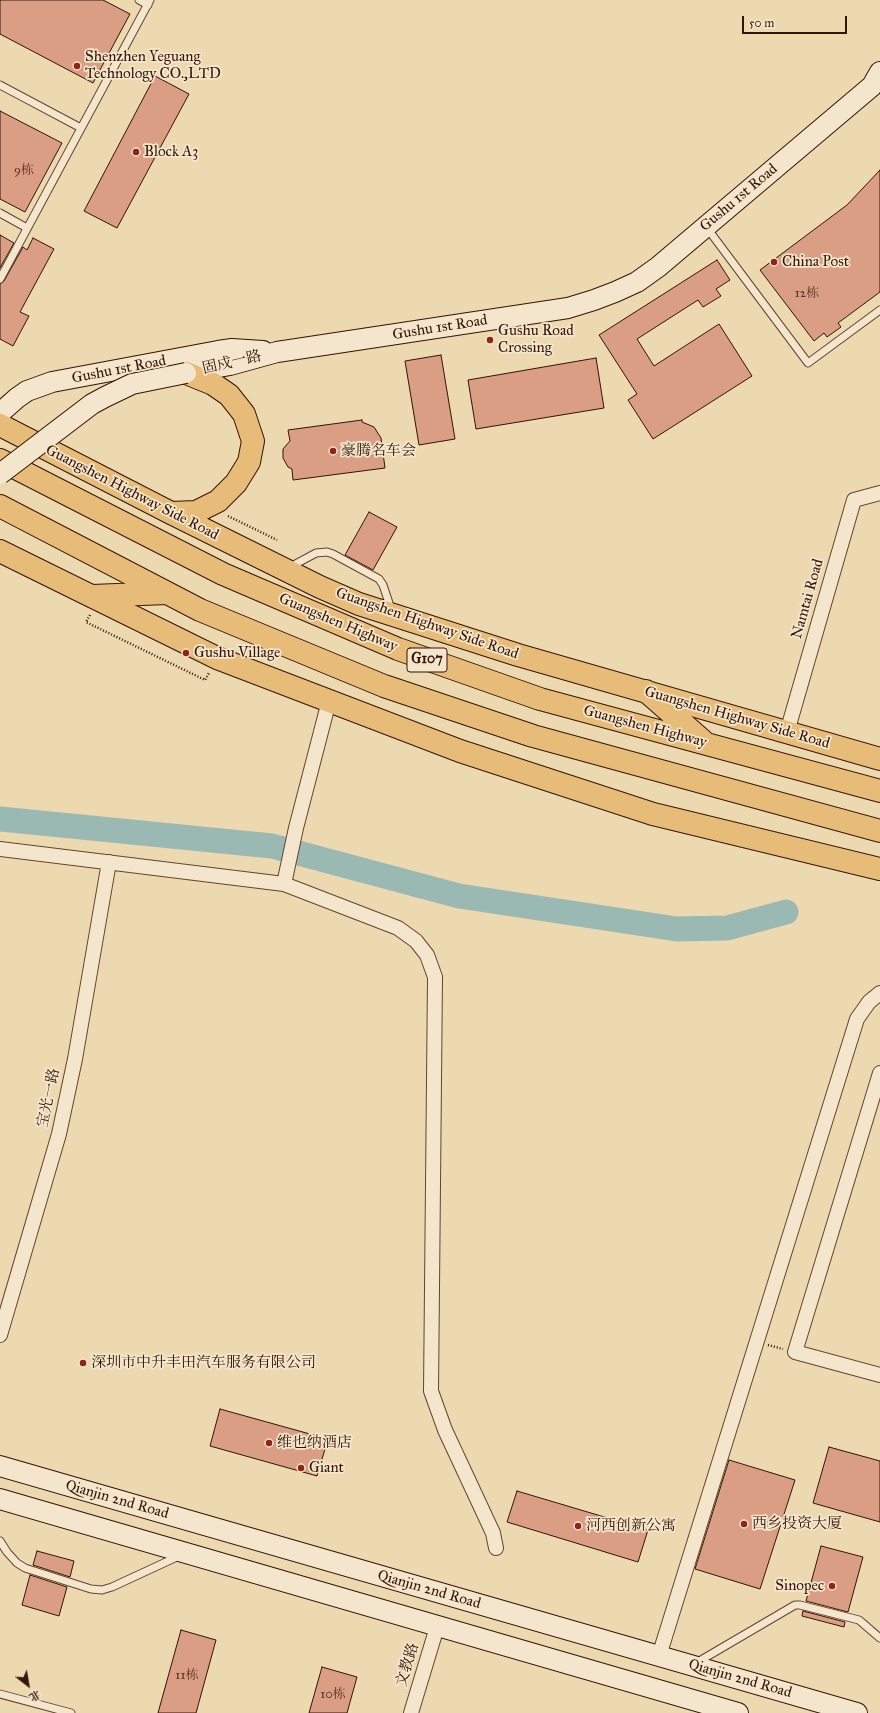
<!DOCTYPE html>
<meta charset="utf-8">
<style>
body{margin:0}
#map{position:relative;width:880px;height:1713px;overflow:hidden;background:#edd9b0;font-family:"IM FELL Great Primer","Noto Serif SC",serif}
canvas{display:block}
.north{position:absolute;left:8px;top:1665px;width:40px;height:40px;-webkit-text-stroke:3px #f3e6cc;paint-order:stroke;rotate:149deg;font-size:11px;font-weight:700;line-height:16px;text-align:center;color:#341404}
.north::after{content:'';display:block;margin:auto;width:14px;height:18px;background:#341404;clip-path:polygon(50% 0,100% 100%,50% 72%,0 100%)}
.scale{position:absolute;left:742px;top:16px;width:105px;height:18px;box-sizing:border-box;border:2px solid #341404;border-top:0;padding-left:5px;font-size:12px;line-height:14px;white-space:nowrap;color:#341404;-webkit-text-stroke:3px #f3e6cc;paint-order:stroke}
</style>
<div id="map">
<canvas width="880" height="1713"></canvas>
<div class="north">北</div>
<div class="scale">50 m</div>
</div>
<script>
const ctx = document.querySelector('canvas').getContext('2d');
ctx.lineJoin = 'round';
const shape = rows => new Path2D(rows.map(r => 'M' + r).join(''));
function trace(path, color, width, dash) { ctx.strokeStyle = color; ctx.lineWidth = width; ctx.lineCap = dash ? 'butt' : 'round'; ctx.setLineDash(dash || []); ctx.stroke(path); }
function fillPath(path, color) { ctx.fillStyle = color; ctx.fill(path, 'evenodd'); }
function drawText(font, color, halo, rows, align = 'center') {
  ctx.font = font + ' "IM FELL Great Primer","Noto Serif SC",serif'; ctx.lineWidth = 3.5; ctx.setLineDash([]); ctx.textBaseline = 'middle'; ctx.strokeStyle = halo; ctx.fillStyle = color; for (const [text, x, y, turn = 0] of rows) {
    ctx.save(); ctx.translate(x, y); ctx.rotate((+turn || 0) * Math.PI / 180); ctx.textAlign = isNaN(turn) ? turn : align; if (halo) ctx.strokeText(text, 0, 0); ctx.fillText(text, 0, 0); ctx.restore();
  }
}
trace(shape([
 [0,819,272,846,459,896,677,929,727,928,786,912]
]), '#9ab9b2', 25);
const building = shape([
 [0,0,103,0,130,14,93,83,0,34,0,0],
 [155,76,189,94,117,228,84,211,155,76],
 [0,111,62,143,25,212,0,199,0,111],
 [880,170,880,292,838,323,841,327,827,337,824,333,814,341,760,270,847,205,880,170],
 [0,235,14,243,0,268,0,235],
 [33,238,54,249,20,312,29,316,13,346,0,339,0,284,4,281,23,247,27,250,33,238],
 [717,260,730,280,716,289,721,296,703,307,698,300,637,339,654,366,719,324,752,376,653,439,628,400,637,394,599,335,717,260],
 [441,355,455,439,419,445,405,361,441,355],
 [596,358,604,408,476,429,468,380,596,358],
 [362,420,362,422,374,427,381,438,385,468,293,480,292,469,288,467,283,458,283,449,290,441,288,430,362,420],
 [369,512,397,527,373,570,345,555,369,512],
 [220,1409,328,1439,317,1476,210,1446,220,1409],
 [829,1447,880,1461,880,1522,813,1503,829,1447],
 [729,1460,795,1480,760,1589,695,1569,729,1460],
 [517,1491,648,1530,638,1562,507,1522,517,1491],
 [821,1546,863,1557,848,1612,806,1601,821,1546],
 [37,1551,74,1561,70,1577,33,1565,37,1551],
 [30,1575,67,1587,59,1616,22,1605,30,1575],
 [803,1611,845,1622,844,1627,802,1616,803,1611],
 [181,1630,216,1640,196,1713,158,1713,181,1630],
 [322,1667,357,1677,347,1713,309,1713,322,1667]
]);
fillPath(building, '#d99e84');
trace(building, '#341404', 1);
const lane = shape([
 [139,0,148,5],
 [0,85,81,128],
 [0,213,27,228],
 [707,228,808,363,880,310],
 [0,279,150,0],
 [290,567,316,553,327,552,333,554,379,579,383,585,391,609],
 [0,1541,7,1552,17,1563,25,1568,91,1589,102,1590,112,1587,179,1556],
 [696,1663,795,1605,800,1605,859,1620,880,1638],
 [0,1694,71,1713]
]);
const street = shape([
 [787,732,854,500,880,493],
 [0,849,284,884,398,928,416,941,427,955,435,977,431,1391,445,1430,493,1533,496,1548],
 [284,884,296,828,329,701],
 [880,1073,795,1352,880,1375],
 [0,1335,59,1134,75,1059,109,862],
 [659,1656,857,1019,869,1002,880,993],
 [411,1713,437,1627]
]);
const secondary = shape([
 [186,373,230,365,277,352,568,308,594,300,615,292,637,282,658,267,872,86,880,72],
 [0,413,17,398,27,391,52,382,218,351,232,349,263,351],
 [0,1466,857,1713],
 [0,1499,738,1713]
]);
const primary = shape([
 [0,425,171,513,320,587,359,604,518,655,880,759],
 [171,513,196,512,218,501,236,483,249,462,253,441,244,414,229,395,213,384,186,373],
 [0,551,217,658,460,751,653,814,880,869]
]);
const highway = shape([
 [0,460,223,574,398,649,540,699,880,791],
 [0,506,200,610,384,686,533,736,880,831],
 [92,596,167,593],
 [646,691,703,741]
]);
trace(lane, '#62452f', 9);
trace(street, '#62452f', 16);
trace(secondary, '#341404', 22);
trace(primary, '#341404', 24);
trace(highway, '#341404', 24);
trace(shape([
 [228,516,277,540],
 [90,615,86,622,90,624,205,680,209,673],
 [768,1345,783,1349]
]), '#341404', 2.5, [1, 2]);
trace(lane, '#f3e6cc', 7);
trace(street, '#f3e6cc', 14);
trace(secondary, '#f3e6cc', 20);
trace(primary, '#e6bc78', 22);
trace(highway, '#e6bc78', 22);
const secondaryBridge = shape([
 [0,474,92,404,105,397,132,384,186,373]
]);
trace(secondaryBridge, '#341404', 22, []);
trace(secondaryBridge, '#f3e6cc', 20);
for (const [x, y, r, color] of [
 [77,66,4,"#8f2418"],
 [136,152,4,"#8f2418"],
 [774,262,4,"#8f2418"],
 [490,340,4,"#8f2418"],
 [333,451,4,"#8f2418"],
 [186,653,4,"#8f2418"],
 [83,1363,4,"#8f2418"],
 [269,1443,4,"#8f2418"],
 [301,1468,4,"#8f2418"],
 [744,1524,4,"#8f2418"],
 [578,1526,4,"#8f2418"],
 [832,1586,4,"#8f2418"]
]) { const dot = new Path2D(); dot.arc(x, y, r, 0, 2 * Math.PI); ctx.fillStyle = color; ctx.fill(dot); trace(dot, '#f3e6cc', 1.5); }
drawText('13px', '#5d3624', null, [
 ["9栋",24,171],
 ["12栋",807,294],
 ["11栋",187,1676],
 ["10栋",333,1695]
]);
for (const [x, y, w] of [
 [427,660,40]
]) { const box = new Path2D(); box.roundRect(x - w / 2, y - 12, w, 24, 3); ctx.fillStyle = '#f3e6cc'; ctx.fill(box); trace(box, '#341404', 1); }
drawText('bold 14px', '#341404', null, [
 ["G107",427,660]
]);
drawText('15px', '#341404', '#f3e6cc', [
 ["Shenzhen Yeguang",85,57],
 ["Technology CO.,LTD",85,74],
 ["Block A3",144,152],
 ["China Post",782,262],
 ["Gushu Road",498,331],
 ["Crossing",498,348],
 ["豪腾名车会",341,451],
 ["Gushu Village",194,653],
 ["深圳市中升丰田汽车服务有限公司",91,1363],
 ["维也纳酒店",277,1443],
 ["Giant",309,1468],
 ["西乡投资大厦",752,1524],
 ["河西创新公寓",586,1526],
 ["Sinopec",824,1586,"right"]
], 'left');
drawText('15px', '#341404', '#f3e6cc', [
 ["Gushu 1st Road",739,198,-40],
 ["Gushu 1st Road",440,328,-9],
 ["固戍一路",232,363,-13],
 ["Gushu 1st Road",119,370,-11],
 ["Guangshen Highway Side Road",132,493,27],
 ["Namtai Road",808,599,-74],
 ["Guangshen Highway",338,623,23],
 ["Guangshen Highway Side Road",427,624,19],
 ["Guangshen Highway Side Road",737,718,16],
 ["Guangshen Highway",645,727,15],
 ["宝光一路",49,1098,-78],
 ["Qianjin 2nd Road",117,1500,16],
 ["Qianjin 2nd Road",429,1590,16],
 ["文教路",408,1665,-73],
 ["Qianjin 2nd Road",740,1679,16]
]);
</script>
